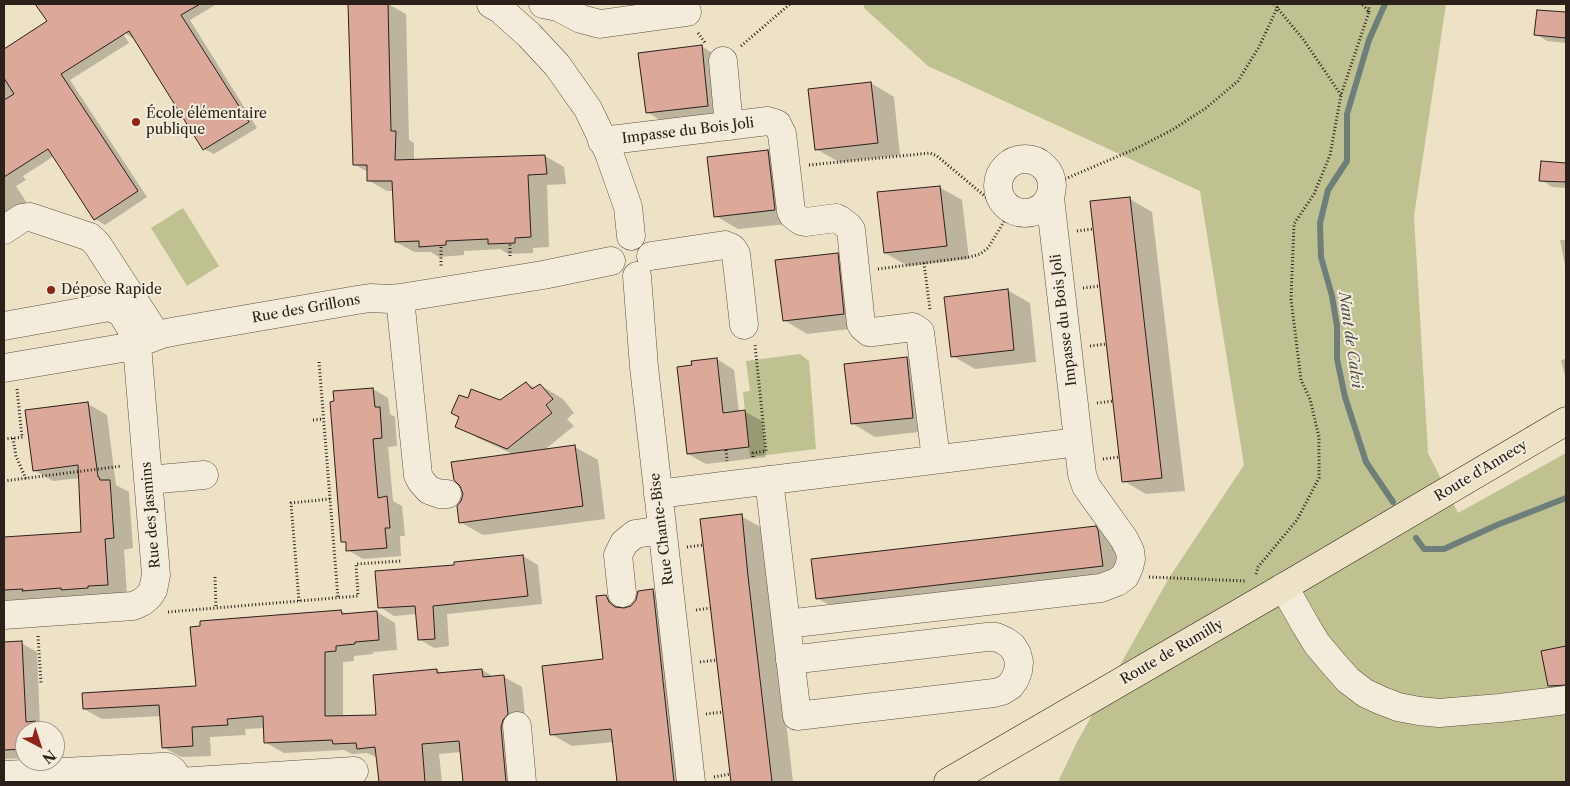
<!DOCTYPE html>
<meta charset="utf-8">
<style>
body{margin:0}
#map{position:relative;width:1570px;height:786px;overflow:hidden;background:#ede1c6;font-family:"Libre Caslon Text",serif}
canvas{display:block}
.frame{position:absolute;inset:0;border:5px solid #2b201a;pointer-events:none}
.north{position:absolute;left:15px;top:721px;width:50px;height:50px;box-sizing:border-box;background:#f3ecda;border:1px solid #a39a8d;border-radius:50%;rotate:140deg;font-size:14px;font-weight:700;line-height:20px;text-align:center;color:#2b201a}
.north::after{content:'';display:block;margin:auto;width:18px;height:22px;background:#8f2418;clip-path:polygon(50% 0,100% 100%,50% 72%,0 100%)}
</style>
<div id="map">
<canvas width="1570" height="786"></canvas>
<div class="frame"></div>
<div class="north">N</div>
</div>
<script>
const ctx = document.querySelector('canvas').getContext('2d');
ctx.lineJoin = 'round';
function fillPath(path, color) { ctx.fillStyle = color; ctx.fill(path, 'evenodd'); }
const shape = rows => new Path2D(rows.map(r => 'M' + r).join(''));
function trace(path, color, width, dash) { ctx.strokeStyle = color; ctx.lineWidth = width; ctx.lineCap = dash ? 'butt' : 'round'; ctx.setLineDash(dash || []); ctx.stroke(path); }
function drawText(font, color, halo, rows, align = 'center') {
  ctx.font = font + ' "Libre Caslon Text",serif'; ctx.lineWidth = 4; ctx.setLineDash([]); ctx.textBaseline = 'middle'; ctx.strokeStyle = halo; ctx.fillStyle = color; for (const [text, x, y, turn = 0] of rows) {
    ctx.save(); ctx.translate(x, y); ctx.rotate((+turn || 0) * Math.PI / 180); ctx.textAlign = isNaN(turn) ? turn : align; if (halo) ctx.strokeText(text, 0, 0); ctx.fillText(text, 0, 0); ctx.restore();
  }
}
fillPath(shape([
 [864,4,1446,4,1414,216,1428,453,1458,513,1566,453,1566,782,1058,782,1077,742,1169,578,1244,465,1200,191,928,66,864,8],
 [183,208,219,266,187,286,151,228],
 [800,354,809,361,816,449,750,457,743,392,750,391,746,361]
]), '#bfc190');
fillPath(shape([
 [37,4,104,4,129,43,70,80,147,197,105,225,95,219,54,156,23,176,26,180,16,186,30,208,4,224,4,51,48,22],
 [117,4,217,4,190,20,257,128,214,154,204,149,134,39,125,33],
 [350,4,388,4,406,14,409,140,414,143,414,161,545,156,564,167,566,184,547,185,549,247,533,248,533,253,508,254,500,249,464,251,464,255,439,257,431,252,414,252,396,242,394,191,387,191,368,180,368,172,354,164],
 [1538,11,1566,13,1566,43,1547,41,1536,34],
 [701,46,724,60,730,119,670,126,647,112],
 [871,83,894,97,900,155,839,162,816,149],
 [768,151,791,164,797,223,738,229,716,216],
 [1542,163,1566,166,1566,188,1552,187,1541,180],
 [939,187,962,200,969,259,908,266,885,253],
 [1130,199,1152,212,1185,491,1146,494,1124,481],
 [1560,240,1566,240,1566,270],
 [837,255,860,268,866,327,807,334,784,320],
 [1007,290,1030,303,1036,362,975,369,953,356],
 [907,358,929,371,936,430,875,437,852,423],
 [717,359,734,370,739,412,744,411,762,421,766,457,706,464,688,454,693,366],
 [1566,359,1566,379,1561,360],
 [526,383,536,388,540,385,563,399,574,413,567,419,574,426,543,451,575,447,598,460,605,519,483,535,460,522,462,502,515,455,480,439,457,426,468,400,501,401],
 [373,389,388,398,390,414,395,417,397,446,388,447,393,501,402,506,405,536,400,536,401,556,363,559,348,550,347,544,343,541],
 [88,404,107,415,116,485,129,492,133,548,124,550,127,595,4,602,4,538,82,533,80,478,53,481,34,470],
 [741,516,764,529,793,782,732,782,702,520],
 [1095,527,1118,541,1125,578,840,611,817,598],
 [523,556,538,565,542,604,447,614,449,646,434,648,419,639,417,614,394,616,380,607,455,567],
 [653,591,674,603,694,782,618,782,614,742,572,746,551,734,604,660,606,596,628,608],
 [341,611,348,615,377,612,395,623,397,650,373,652,373,654,354,656,354,661,343,662,343,717,378,716,437,670,443,674,482,670,494,677,504,677,522,687,526,724,523,782,465,782,461,752,439,754,442,782,380,782,378,758,367,753,352,754,344,750,284,753,265,742,265,728,245,729,246,735,210,737,211,756,181,757,163,747,161,716,102,719,84,709,198,687],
 [21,643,37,652,40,726,50,731,25,731,25,758,4,759,4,644],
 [1566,647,1566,691,1560,692,1549,686,1543,652],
 [1565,717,1566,717,1566,732,1565,731]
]), '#0003');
trace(shape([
 [1385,4,1369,40,1347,114,1347,161,1328,190,1320,223,1321,257,1332,296,1337,326,1337,359,1345,397,1366,462,1393,502],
 [1416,538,1424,549,1444,549,1497,525,1566,498]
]), '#6e7e7b', 6);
const building = shape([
 [35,4,200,4,181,15,249,122,203,150,129,31,61,74,138,191,94,220,48,149,4,177,4,100,14,94,4,78,4,49,47,21,35,4],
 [348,4,388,4,391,131,396,131,395,160,545,155,547,174,528,175,531,237,515,238,515,243,488,244,488,239,446,241,446,245,419,247,419,241,395,242,392,181,367,181,367,165,353,165,348,4],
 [1537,10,1566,12,1566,38,1534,35,1537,10],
 [702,45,708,106,646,113,638,53,702,45],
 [871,82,878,143,815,150,808,89,871,82],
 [768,150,775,210,714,217,707,157,768,150],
 [1541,161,1566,163,1566,182,1539,181,1541,161],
 [940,186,947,246,884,253,877,192,940,186],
 [1130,197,1162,478,1122,482,1090,201,1130,197],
 [838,253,844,314,783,321,775,260,838,253],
 [1008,289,1014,350,951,357,944,297,1008,289],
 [907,357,913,418,851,424,844,364,907,357],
 [717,358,723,413,745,410,749,447,687,454,677,367,692,365,691,361,717,358],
 [526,382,532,389,540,384,553,399,546,405,552,413,507,449,455,427,459,417,451,413,459,395,468,398,471,389,500,400,526,382],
 [373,388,375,407,380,407,382,438,373,439,378,498,387,496,390,528,385,528,387,548,346,551,346,542,341,542,330,402,334,401,333,391,373,388],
 [88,402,98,477,99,477,100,480,110,480,114,538,105,539,108,585,88,586,88,588,61,590,61,588,22,591,23,589,4,590,4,537,81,532,78,465,33,471,25,410,88,402],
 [575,445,583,506,459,523,457,506,461,501,463,494,460,486,454,480,451,462,575,445],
 [742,514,748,576,772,782,731,782,700,519,742,514],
 [1096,526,1098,530,1103,566,816,599,811,559,1096,526],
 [523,555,528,596,433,606,435,639,418,640,415,606,378,608,375,571,454,565,454,562,523,555],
 [653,589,674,782,617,782,611,729,550,735,542,666,603,659,596,596,606,595,609,602,615,607,624,608,631,606,636,600,638,591,653,589],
 [341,610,342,614,377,611,379,640,355,642,355,644,336,646,336,651,325,652,325,716,376,715,373,675,437,669,437,673,482,669,483,677,504,675,508,714,503,720,501,727,506,782,463,782,459,741,422,744,425,782,379,782,375,747,357,749,356,743,333,744,332,740,264,743,263,716,227,719,228,725,192,727,193,746,162,748,159,705,83,709,82,693,196,686,190,627,200,626,200,621,341,610],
 [22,641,26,722,36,721,36,731,25,731,25,749,4,750,4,642,22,641],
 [1566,646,1566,685,1548,686,1541,651,1566,646]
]);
fillPath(building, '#dba899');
trace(building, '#2b201a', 1);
const minor = shape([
 [491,4,500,9,529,35,557,65,588,109,609,153,628,207,631,236],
 [543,4,558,7,581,19,600,24,687,12],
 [723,61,729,126],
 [602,141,768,121,777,124,782,134,791,211,793,215,801,221,806,222,836,218,840,220,848,226,851,230,861,324,863,327,869,332,873,332,913,327,920,332,936,459],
 '998 186a27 27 0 1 1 54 0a27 27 0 1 1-54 0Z',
 [4,230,22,218,30,217,90,237,97,244,157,336],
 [651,256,725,245,732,248,736,254,744,325],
 [637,276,644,367,691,782],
 [400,298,418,475,421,481,429,490,440,494,447,494],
 [4,326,109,307,119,311,123,315,138,340],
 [4,368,128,347,162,334,177,331,357,300,370,298,390,299,400,298,543,275,611,261],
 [148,480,204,475],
 [769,480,797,716,994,693,1002,691,1010,686,1015,679,1018,671,1019,662,1017,654,1012,646,1005,641,996,637,987,637,790,660],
 [658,494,1078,442],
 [1284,587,1306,626,1317,644,1333,663,1348,680,1365,693,1380,700,1398,707,1419,711,1439,713,1500,708,1566,700],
 [622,593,618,555,624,543,635,534,662,530],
 [4,615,133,606,142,602,149,596,153,590,156,575,137,345],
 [786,624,1101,588,1117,582,1125,576,1129,567,1131,559,1130,551,1124,539,1086,486,1082,474,1050,198],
 [517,726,522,782],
 [4,775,161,767,167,767,173,771,176,776,178,782],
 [178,782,354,771]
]);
const major = shape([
 [948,782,1284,587,1566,421]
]);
trace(minor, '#5c5045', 29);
trace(major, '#2b201a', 29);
trace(shape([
 [1274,4,1303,39,1341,95],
 [1369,4,1369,12],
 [698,33,706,44],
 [741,46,790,4],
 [809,165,930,153,937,156,986,197,999,195],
 [1065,179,1135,149,1172,130,1206,108,1238,81,1259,47,1279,4],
 [1077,231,1093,229],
 [441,247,441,266],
 [510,256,510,244],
 [924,263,930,310],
 [878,269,970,257,980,254,988,248,1011,210],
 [1083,288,1100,286],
 [1090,346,1106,344],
 [319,362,338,598],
 [17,389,22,437],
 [1097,403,1113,401],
 [313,420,323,419],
 [13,438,16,456,26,479],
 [4,439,25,437],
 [726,450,727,461],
 [753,457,753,453,766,451,755,345],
 [1103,459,1119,457],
 [4,481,122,466],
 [687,547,703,545],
 [1256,574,1258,567,1297,520,1319,478,1319,437,1310,399,1301,380,1291,299,1294,224,1314,194,1330,155,1341,95,1369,12,1362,4],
 [215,577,216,608],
 [1149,577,1246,581],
 [299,601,291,503,330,499],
 [696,610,711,608],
 [168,612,358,596,356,564,402,561],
 [38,636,41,683],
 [700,662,717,660],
 [706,714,723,712],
 [714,777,730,774]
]), '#2b201a', 3, [1, 2.5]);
trace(minor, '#f3ecda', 28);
trace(major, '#ede1c6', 28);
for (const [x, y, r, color] of [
 [136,122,5,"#8f2418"],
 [51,290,5,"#8f2418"]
]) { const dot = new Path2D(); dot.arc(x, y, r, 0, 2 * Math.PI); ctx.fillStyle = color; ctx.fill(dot); trace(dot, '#f3ecda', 2); }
drawText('14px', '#2b201a', '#f3ecda', [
 ["École élémentaire",146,114],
 ["publique",146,130],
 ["Dépose Rapide",61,290]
], 'left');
drawText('14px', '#2b201a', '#f3ecda', [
 ["Impasse du Bois Joli",688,131,-7],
 ["Rue des Grillons",306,309,-10],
 ["Impasse du Bois Joli",1064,320,-97],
 ["Route d'Annecy",1481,471,-31],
 ["Rue des Jasmins",151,515,-95],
 ["Rue Chante-Bise",662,529,-97],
 ["Route de Rumilly",1172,652,-30]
]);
drawText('italic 15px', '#4d4f4b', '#f3ecda', [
 ["Nant de Calvi",1350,340,82]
]);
</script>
